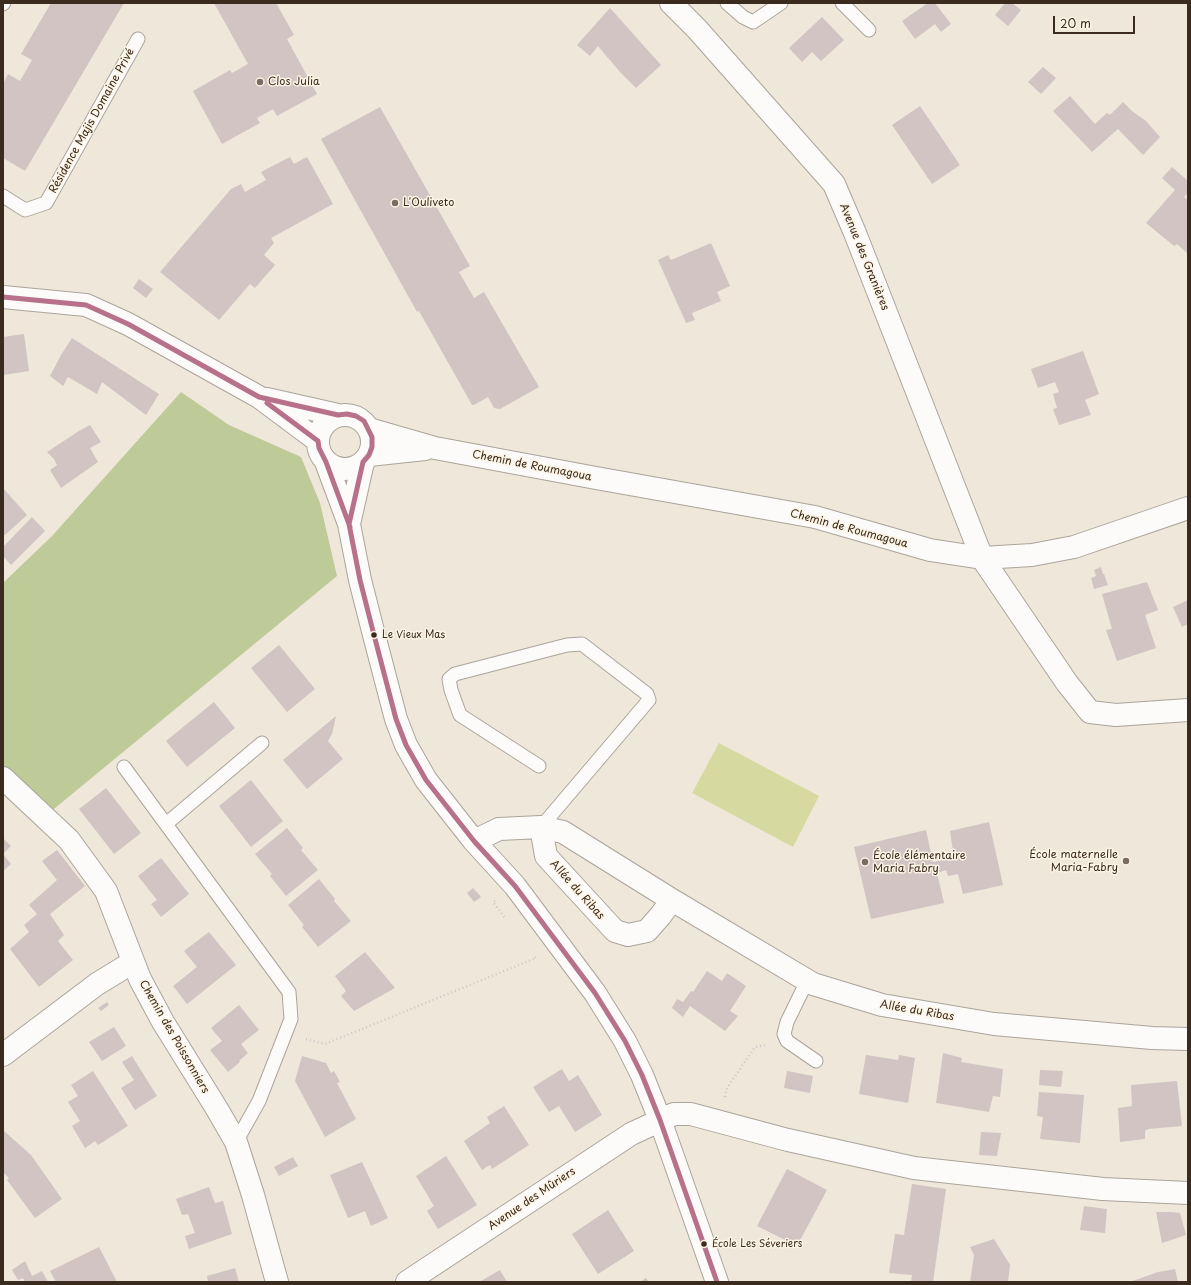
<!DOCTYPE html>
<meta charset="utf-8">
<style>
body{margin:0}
#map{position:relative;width:1191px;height:1285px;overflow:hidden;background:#efe7da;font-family:"Playpen Sans",sans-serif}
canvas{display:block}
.frame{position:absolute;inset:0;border:4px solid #3b2a1e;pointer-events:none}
.scale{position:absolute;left:1053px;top:16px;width:82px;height:18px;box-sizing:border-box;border:2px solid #3b2a1e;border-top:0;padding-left:5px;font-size:12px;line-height:14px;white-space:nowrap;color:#3b2a1e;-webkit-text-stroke:3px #fcf5e5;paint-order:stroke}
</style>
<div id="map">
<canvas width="1191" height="1285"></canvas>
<div class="frame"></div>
<div class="scale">20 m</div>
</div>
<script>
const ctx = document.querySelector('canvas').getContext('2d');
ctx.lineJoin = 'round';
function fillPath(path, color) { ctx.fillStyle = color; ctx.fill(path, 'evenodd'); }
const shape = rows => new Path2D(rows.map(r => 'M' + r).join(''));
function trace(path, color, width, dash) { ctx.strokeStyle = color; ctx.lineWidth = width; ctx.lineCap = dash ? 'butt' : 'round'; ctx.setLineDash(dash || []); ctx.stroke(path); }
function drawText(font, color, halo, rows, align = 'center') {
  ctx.font = font + ' "Playpen Sans",sans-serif'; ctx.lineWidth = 3; ctx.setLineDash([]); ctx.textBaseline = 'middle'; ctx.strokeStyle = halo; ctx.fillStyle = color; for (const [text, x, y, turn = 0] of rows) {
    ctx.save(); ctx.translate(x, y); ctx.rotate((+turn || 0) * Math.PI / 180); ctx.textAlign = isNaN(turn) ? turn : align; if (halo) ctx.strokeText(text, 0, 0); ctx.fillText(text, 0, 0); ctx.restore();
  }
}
fillPath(shape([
 [719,743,819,796,793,847,692,793]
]), '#d6daa1');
fillPath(shape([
 [181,392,229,425,301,457,320,503,337,576,49,813,3,768,3,583,52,536]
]), '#bfca99');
fillPath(shape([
 [51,3,124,3,25,171,3,158,3,84,8,74,20,81,32,60,21,54],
 [214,3,276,3,294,35,287,39,317,94,277,116,273,109,257,118,260,123,222,144,193,91,230,70,232,73,248,64],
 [928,3,935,3,951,24,941,32,935,24,915,39,902,21],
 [1005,3,1012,3,1021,10,1008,26,995,15],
 [610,8,661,65,636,88,620,72,598,46,590,56,577,45],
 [822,17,844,40,821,61,812,52,802,62,789,48],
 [1043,67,1056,78,1041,94,1028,82],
 [1070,96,1095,124,1107,113,1110,115,1123,102,1132,111,1146,121,1160,137,1143,155,1118,129,1092,152,1053,111],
 [920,106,960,165,932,184,892,125],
 [380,107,470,266,459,272,474,298,484,292,539,387,500,409,494,408,488,397,474,405,472,405,419,311,417,312,321,139],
 [290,157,294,164,307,157,333,204,271,238,274,243,264,255,275,265,255,288,250,284,219,320,160,272,231,189,241,184,245,192,266,180,261,172],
 [1172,167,1188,181,1188,193,1184,197,1188,200,1188,254,1177,244,1174,246,1146,223,1175,190,1162,178],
 [711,243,730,286,717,292,721,301,692,313,695,320,686,323,658,260,668,255,671,260],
 [139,279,153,289,146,298,133,288],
 [24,334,29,371,3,375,3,337],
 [72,338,159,394,146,415,102,382,97,394,68,377,63,386,50,376,61,355],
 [1083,351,1099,394,1085,400,1091,415,1059,425,1053,409,1057,408,1053,394,1059,392,1055,382,1038,388,1031,369],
 [90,425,101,442,90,448,98,462,61,488,50,470,57,465,54,459,47,452,79,431],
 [3,488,27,515,5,535,3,533],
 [32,517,45,531,11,565,3,556,3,547],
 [1101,567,1103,574,1104,574,1108,585,1094,589,1091,578,1096,576,1094,570],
 [1147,582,1158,610,1145,615,1156,648,1117,661,1106,630,1112,629,1102,594],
 [1188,600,1188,624,1182,627,1173,607],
 [279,645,315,689,287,712,251,668],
 [214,702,235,728,187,767,166,741],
 [336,716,332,734,328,741,343,759,307,789,283,760],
 [251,780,283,821,251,847,219,806],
 [106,788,141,833,114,854,79,809],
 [989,822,1003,885,963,894,958,874,948,876,946,870,937,873,944,903,871,919,854,847,926,830,933,862,943,860,942,853,953,851,950,831],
 [287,828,303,848,301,850,318,870,286,896,270,876,272,874,255,854],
 [3,838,11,846,3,854,11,864,3,871],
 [57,850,85,886,50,914,64,935,58,941,73,960,39,987,10,949,29,932,24,925,37,914,29,905,57,880,42,861],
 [161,858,189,894,161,917,151,904,157,900,138,876],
 [319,879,335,899,334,901,351,921,318,947,302,927,304,925,288,905],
 [473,888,481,897,474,902,467,893],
 [209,932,236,965,187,1004,173,986,197,967,184,951],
 [365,952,395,988,354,1011,341,996,346,991,335,976],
 [707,971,722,981,727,973,746,986,730,1011,738,1016,725,1031,690,1006,683,1017,672,1008,677,999,683,1002,691,991,693,992],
 [107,1002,109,1005,101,1011,98,1008],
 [239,1005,259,1030,241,1044,248,1053,239,1061,240,1062,228,1072,210,1050,222,1041,211,1028],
 [114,1027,126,1046,102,1061,89,1042],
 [943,1053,962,1058,961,1062,1003,1069,1000,1097,993,1096,989,1112,936,1103],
 [866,1055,898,1060,899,1055,915,1058,908,1103,859,1094],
 [132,1056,157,1096,135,1110,121,1088,134,1080,122,1062],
 [302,1056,326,1063,331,1073,334,1071,340,1082,337,1083,356,1119,325,1137,295,1081],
 [562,1069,569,1081,578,1075,602,1115,575,1132,559,1106,549,1112,533,1087],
 [1040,1070,1063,1071,1061,1087,1039,1085],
 [93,1071,128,1126,98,1145,95,1141,85,1148,72,1126,80,1121,68,1102,78,1096,71,1085],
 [787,1071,813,1076,810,1093,784,1088],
 [1177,1081,1182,1126,1148,1129,1145,1131,1145,1139,1120,1142,1118,1108,1132,1106,1131,1085],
 [1039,1092,1084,1095,1080,1143,1040,1139,1043,1117,1037,1116],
 [504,1106,529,1145,492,1169,490,1165,482,1170,464,1141,490,1123,487,1117],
 [3,1130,31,1155,62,1199,35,1218,7,1180,9,1178,3,1172],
 [981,1132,1001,1133,997,1156,979,1155],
 [446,1156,477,1205,438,1229,427,1211,434,1206,416,1176],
 [293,1157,298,1166,279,1176,274,1167],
 [362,1162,388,1218,371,1226,365,1211,348,1218,330,1175],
 [787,1169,827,1190,797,1246,757,1226],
 [912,1184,946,1189,933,1282,911,1282,912,1275,889,1273,895,1234,904,1235],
 [209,1187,215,1203,223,1201,232,1234,189,1249,185,1236,195,1233,188,1214,182,1215,176,1199],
 [1084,1206,1107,1209,1105,1233,1080,1230],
 [608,1210,634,1251,598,1274,572,1234],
 [1156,1212,1171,1212,1180,1213,1186,1235,1162,1243],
 [994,1239,1010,1265,1008,1282,970,1282,974,1255,970,1247],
 [99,1247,117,1282,56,1282,50,1271],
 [25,1261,32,1276,42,1271,48,1282,25,1282,23,1278,18,1280,12,1270],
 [235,1268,239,1282,208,1282,207,1276],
 [1175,1269,1178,1282,1130,1282,1158,1272],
 [500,1270,507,1282,479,1282],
 [646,1278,649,1282,640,1282]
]), '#d1c4c3');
const lane = shape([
 [727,3,743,17,753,22,781,3],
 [842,3,869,30],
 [3,4,4,3],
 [3,196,25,210,46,203,138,39],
 [539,766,460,715,451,690,449,679,455,674,567,645,582,644,647,694,649,700,541,827],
 [124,767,289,992,291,1019,259,1101,236,1142],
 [166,824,262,743],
 [807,981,787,1022,784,1034,787,1041,816,1061]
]);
const street = shape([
 [671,3,697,29,834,184,855,233,982,558,1067,683,1090,712,1116,715,1188,710],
 [3,297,86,305,128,324,259,397,318,441],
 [267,399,338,415],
 '318 442a27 27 0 1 1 54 0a27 27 0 1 1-54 0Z',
 [369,429,435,448,596,478,815,517,930,550,982,558,1032,555,1074,547,1188,508],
 [369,455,425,449],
 [326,462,349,524,360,580,374,635,396,719,406,745,426,780,474,841,515,886,595,993,625,1041,642,1075,660,1120,717,1282],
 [349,524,363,462],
 [3,778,69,840,106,891,140,979,163,1022,217,1109,236,1142,253,1195,277,1282],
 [541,827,546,856,615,931,628,935,647,931,661,915,672,900],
 [474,841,499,829,541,827,563,832,672,900,813,984,882,1005,994,1024,1152,1038,1188,1039],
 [3,1055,97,984,133,962],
 [407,1282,631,1134,674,1114,691,1114,788,1140,914,1168,1103,1189,1188,1193]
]);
trace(lane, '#aba49b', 15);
trace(street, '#aba49b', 24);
trace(shape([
 [495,901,493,902,505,918],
 [306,1039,325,1044,536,958,535,957],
 [725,1097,727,1088,755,1047,766,1045]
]), '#cdc9c6', 2.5, [1, 3]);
trace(lane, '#fdfbf9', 13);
trace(street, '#fdfbf9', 22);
trace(shape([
 [3,297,86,305,128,324,259,397,338,415,347,414,356,416,364,421,372,437,372,447,369,455,363,462,349,524,360,580,374,635,396,719,406,745,426,780,474,841,515,886,595,993,625,1041,642,1075,660,1120,717,1282],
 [267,403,318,441,319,448,326,462,350,527]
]), '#b7718a', 5);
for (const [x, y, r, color] of [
 [260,82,4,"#7a6c60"],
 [395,203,4,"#7a6c60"],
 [374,635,3.5,"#3b2a1e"],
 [1126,861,4,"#7a6c60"],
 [865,862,4,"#7a6c60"],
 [704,1244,3.5,"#3b2a1e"]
]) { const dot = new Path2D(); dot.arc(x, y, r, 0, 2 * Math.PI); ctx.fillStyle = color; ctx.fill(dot); trace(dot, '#fcf5e5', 1.5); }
drawText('10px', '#3b2a1e', '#fcf5e5', [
 ["Le Vieux Mas",382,635],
 ["École Les Séveriers",712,1244]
], 'left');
drawText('11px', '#3b2a1e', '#fcf5e5', [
 ["Clos Julia",268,82],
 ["L'Ouliveto",403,203],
 ["École maternelle",1118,855,"right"],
 ["Maria-Fabry",1118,868,"right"],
 ["École élémentaire",873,856],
 ["Maria Fabry",873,869]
], 'left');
drawText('11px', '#3b2a1e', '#fcf5e5', [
 ["Résidence Majis Domaine Privé",92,121,-61],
 ["Avenue des Granières",864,257,68],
 ["Chemin de Roumagoua",532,466,11],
 ["Chemin de Roumagoua",849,529,15],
 ["Allée du Ribas",577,890,48],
 ["Allée du Ribas",917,1011,10],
 ["Chemin des Poissonniers",174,1037,60],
 ["Avenue des Mûriers",532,1199,-34]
]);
</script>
